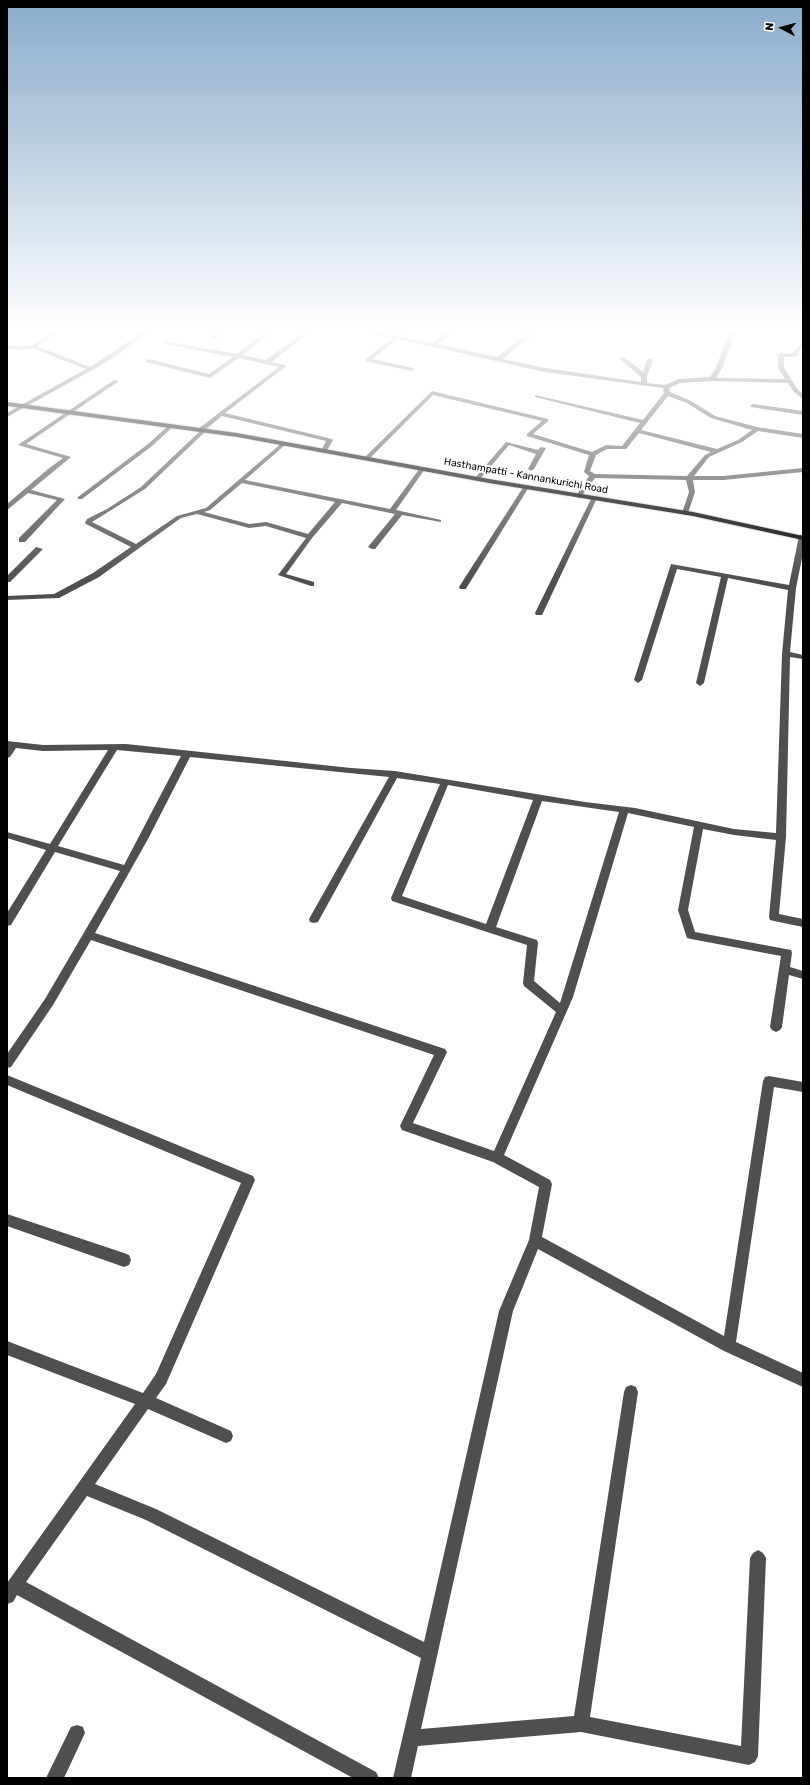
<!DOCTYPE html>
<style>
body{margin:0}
#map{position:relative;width:810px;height:1785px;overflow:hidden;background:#fff;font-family:Rubik,sans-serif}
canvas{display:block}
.frame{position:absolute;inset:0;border:8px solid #000;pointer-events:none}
.north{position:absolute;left:762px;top:8px;width:40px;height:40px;-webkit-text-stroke:3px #fff;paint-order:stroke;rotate:276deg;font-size:11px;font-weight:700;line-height:16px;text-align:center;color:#000}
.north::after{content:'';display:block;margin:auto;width:14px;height:18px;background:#000;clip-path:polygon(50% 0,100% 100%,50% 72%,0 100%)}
</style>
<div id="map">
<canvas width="810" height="1785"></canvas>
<div class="frame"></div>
<div class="north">N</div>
</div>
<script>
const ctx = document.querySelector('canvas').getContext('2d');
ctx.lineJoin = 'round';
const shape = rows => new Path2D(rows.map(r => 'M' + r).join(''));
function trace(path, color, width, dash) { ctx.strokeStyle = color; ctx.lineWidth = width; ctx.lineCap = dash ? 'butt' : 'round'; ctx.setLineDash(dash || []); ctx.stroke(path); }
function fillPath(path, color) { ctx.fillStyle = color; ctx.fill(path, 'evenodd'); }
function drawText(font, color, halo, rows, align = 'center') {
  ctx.font = font + ' Rubik,sans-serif'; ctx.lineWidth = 4; ctx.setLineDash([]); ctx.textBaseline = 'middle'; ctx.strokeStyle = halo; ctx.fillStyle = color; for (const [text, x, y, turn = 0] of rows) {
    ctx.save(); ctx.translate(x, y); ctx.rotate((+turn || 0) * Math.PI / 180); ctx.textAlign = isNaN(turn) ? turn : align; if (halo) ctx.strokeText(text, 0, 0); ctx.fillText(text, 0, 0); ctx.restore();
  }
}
const major = shape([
 [7,402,237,433,489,479,693,512,803,536,803,540,693,516,489,483,237,437,7,406,7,402]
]);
trace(major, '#dbdbdb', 2);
fillPath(shape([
 [55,330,62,330,37,346,90,367,146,330,153,330,105,363,7,417,7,413,86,369,32,348,18,350,7,349,7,345,18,346,32,345,55,330],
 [116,330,123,330,117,334,114,332,116,330],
 [221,330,228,330,215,339,211,339,211,337,221,330],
 [267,330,274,330,242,355,266,360,307,330,314,330,271,362,285,365,285,367,225,413,332,439,333,440,326,452,321,451,326,441,222,416,206,429,206,431,145,489,92,522,136,544,177,516,206,508,283,442,286,444,285,445,245,480,390,509,420,468,422,467,425,469,396,510,441,520,441,522,402,515,375,549,372,549,368,547,395,514,342,503,312,538,286,574,314,582,314,586,311,586,278,575,306,538,266,526,249,528,197,514,181,518,99,577,59,598,7,600,7,596,54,594,93,573,131,547,86,524,85,523,87,519,107,509,141,487,199,432,197,430,198,429,279,367,239,358,210,378,146,362,146,360,148,359,209,374,233,357,165,344,163,343,163,341,237,354,267,330],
 [242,483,335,502,308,534,266,522,249,524,204,512,210,510,242,483],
 [350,330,364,330,395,336,402,330,409,330,401,337,433,343,448,330,455,330,438,344,497,357,531,330,538,330,503,359,545,368,641,382,641,377,619,358,624,357,643,372,647,360,650,358,653,360,647,376,647,383,665,385,679,379,710,377,716,368,730,330,736,330,722,368,716,378,785,379,778,368,778,355,781,353,792,354,803,341,803,347,796,357,784,357,784,368,798,390,803,394,803,399,794,392,788,383,712,381,680,383,669,388,670,392,691,401,715,416,757,427,803,434,803,438,758,431,742,442,709,457,694,476,723,476,803,468,803,472,723,480,693,480,695,492,688,513,685,515,682,513,689,492,686,480,595,478,581,497,579,498,576,496,589,476,584,472,589,455,527,436,527,434,542,421,433,395,368,460,364,460,364,458,432,391,548,419,548,421,533,434,592,452,606,445,622,446,640,423,535,397,535,395,643,420,664,393,663,388,545,372,398,339,372,359,413,368,414,369,411,371,366,361,366,359,392,338,350,330],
 [668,396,687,403,711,418,752,430,738,440,717,449,641,430,668,396],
 [639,433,711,452,705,455,687,476,595,474,590,471,596,455,607,449,626,449,639,433],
 [114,380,119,381,26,444,71,457,31,490,65,499,25,542,19,542,19,538,57,500,28,493,7,510,7,504,48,469,63,458,18,445,114,380],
 [753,404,803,411,803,415,751,407,750,406,753,404],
 [169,425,174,426,152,446,82,499,78,499,78,497,148,444,169,425],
 [506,442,538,450,541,447,546,448,534,469,531,471,528,469,536,454,509,445,479,480,475,480,475,478,506,442],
 [524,486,529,487,467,587,466,589,460,589,459,587,524,486],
 [592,497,597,498,543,613,542,615,536,615,535,613,592,497],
 [803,534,803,553,796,588,790,652,803,655,803,659,790,657,786,837,779,914,803,919,803,927,774,921,770,920,769,917,776,840,734,835,703,829,688,910,695,932,791,950,792,953,790,967,803,971,803,979,789,975,782,1027,780,1030,776,1032,772,1030,770,1027,781,956,691,939,687,938,686,935,678,910,694,827,628,813,573,997,504,1155,550,1180,552,1184,542,1237,724,1336,763,1081,765,1077,769,1076,803,1082,803,1092,774,1087,736,1342,803,1373,803,1387,724,1351,538,1249,513,1311,421,1729,574,1716,624,1392,626,1387,631,1385,636,1387,638,1392,590,1717,741,1746,750,1558,753,1553,758,1550,763,1553,766,1558,758,1756,755,1762,749,1765,581,1732,418,1746,411,1778,393,1778,421,1658,146,1520,87,1496,26,1582,376,1772,379,1778,353,1778,17,1595,13,1602,7,1604,7,1583,135,1404,7,1355,7,1341,143,1393,156,1374,241,1183,7,1085,7,1075,253,1176,255,1180,166,1384,156,1398,231,1431,233,1436,231,1441,226,1443,148,1409,95,1484,156,1509,424,1642,499,1311,529,1240,539,1187,493,1162,402,1130,400,1126,434,1055,91,940,53,1005,11,1067,7,1068,7,1054,45,999,120,871,55,852,11,925,7,926,7,913,46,850,7,838,7,832,50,844,108,750,43,751,16,748,10,757,7,758,7,741,43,745,126,744,351,768,395,771,585,802,635,808,734,829,776,833,782,654,788,590,728,578,704,683,700,686,696,683,721,577,677,569,642,680,638,683,634,680,671,564,789,585,799,536,803,534],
 [117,750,181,756,124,865,58,846,117,750],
 [190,757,389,777,309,919,310,922,314,923,318,922,397,778,440,784,391,898,392,901,527,945,523,983,524,986,556,1012,494,1151,413,1123,447,1052,445,1049,95,933,148,839,190,757],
 [448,785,533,800,486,924,402,896,448,785],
 [542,801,619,812,560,1003,534,981,538,943,537,940,496,927,542,801],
 [36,547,43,549,10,582,7,582,7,576,36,547],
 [7,1214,124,1253,129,1255,131,1260,129,1265,124,1267,7,1226,7,1214],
 [77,1725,83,1727,85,1733,64,1778,46,1778,71,1727,77,1725]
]), '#4f4f4f');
fillPath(major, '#000');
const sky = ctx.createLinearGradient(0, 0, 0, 580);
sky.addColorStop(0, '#8aabca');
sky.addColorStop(0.57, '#fff');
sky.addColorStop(1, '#ffffff00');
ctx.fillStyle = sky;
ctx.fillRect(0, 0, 810, 580);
drawText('10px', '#000', '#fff', [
 ["Hasthampatti - Kannankurichi Road",526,476,10]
]);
</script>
